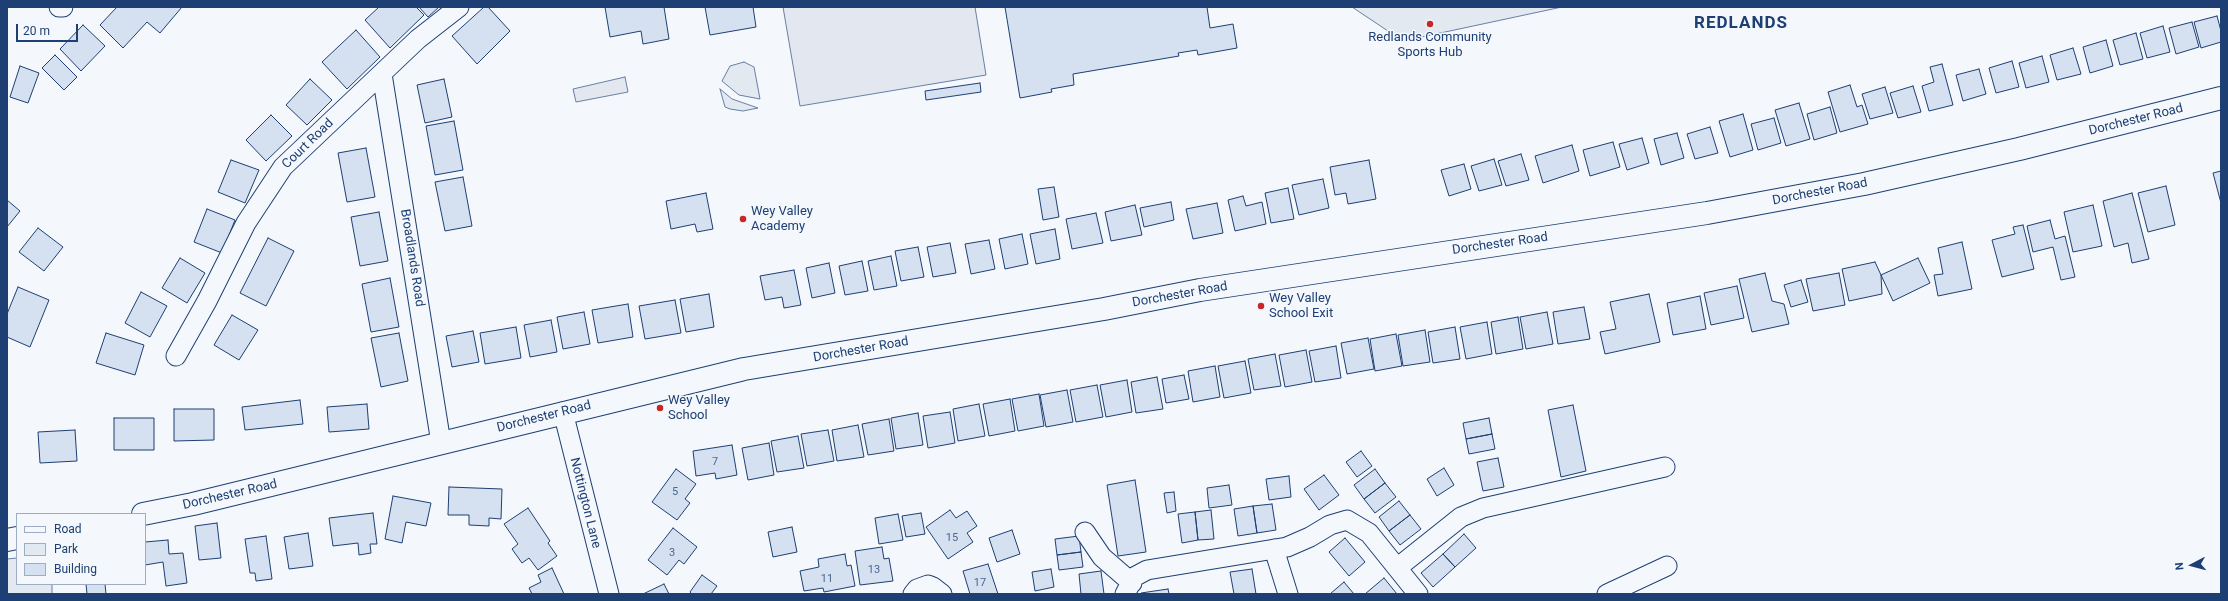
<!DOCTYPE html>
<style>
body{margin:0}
#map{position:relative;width:2228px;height:601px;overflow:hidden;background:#f4f7fb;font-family:Roboto,sans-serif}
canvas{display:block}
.frame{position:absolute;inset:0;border:8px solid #1d3f73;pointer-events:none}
.legend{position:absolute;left:16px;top:513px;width:130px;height:72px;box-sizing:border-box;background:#f4f7fb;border:1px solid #9eadc5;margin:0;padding:5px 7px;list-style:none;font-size:12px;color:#1d3f73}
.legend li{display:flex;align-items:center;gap:8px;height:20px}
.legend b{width:20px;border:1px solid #9eadc5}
.north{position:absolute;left:2172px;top:545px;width:40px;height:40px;-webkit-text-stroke:3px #f4f7fb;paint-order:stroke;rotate:264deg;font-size:11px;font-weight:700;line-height:16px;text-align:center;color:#1d3f73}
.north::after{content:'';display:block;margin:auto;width:14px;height:18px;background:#1d3f73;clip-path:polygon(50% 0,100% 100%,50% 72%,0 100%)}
.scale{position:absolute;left:16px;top:24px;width:62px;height:18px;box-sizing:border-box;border:2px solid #1d3f73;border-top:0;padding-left:5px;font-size:12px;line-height:14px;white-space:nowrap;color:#1d3f73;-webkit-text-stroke:3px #f4f7fb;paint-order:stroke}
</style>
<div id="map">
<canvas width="2228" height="601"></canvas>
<div class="frame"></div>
<ul class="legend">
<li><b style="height:5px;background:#f4f7fb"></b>Road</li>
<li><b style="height:11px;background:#e3e9f0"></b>Park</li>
<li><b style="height:11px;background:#d5e0f0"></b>Building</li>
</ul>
<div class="north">N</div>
<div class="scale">20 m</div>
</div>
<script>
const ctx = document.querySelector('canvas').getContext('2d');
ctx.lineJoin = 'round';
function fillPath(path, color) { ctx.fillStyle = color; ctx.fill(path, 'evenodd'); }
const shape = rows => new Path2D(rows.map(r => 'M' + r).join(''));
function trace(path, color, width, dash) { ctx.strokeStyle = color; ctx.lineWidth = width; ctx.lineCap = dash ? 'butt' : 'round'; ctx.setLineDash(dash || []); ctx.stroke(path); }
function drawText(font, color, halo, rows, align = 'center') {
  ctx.font = font + ' Roboto,sans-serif'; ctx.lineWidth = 3; ctx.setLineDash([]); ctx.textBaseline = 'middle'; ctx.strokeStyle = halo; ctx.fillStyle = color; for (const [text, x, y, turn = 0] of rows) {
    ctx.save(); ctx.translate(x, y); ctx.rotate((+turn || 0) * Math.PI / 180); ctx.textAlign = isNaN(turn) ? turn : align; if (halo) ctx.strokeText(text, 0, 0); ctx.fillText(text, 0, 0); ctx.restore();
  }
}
const green = shape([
 [1352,7,1562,7,1403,41,1352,7],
 [744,62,754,67,760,99,739,95,722,81,730,66,744,62],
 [720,89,732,99,758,108,743,111,730,109,725,107,720,89],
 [17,558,17,584,52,584,52,594,7,594,7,559,17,558]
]);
fillPath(green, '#e3e9f0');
trace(green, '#687fa3', 1);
const parking = shape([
 [783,7,975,7,986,75,800,106,783,7],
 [625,77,628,92,576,102,573,89,625,77]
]);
fillPath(parking, '#e3e8f0');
trace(parking, '#687fa3', 1);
const building = shape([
 [117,7,182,7,160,33,147,22,123,48,100,25,117,7],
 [379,7,416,7,424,15,390,48,365,20,379,7],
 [419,7,439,7,428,17,419,7],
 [484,7,488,7,510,31,477,64,452,36,484,7],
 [605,7,664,7,669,39,643,44,641,31,610,37,605,7],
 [705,7,753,7,756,27,710,35,705,7],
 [1005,7,1207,7,1210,28,1233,24,1237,48,1198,55,1197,50,1178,53,1179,56,1073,74,1074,85,1051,89,1052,92,1020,98,1005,7],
 [2217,16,2221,31,2221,42,2201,48,2194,22,2217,16],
 [2192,22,2199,47,2176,54,2169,28,2192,22],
 [83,25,105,46,81,71,60,49,83,25],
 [2163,26,2170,52,2147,58,2140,33,2163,26],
 [356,30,380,57,347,89,322,62,356,30],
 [2136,33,2143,59,2120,65,2113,40,2136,33],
 [2106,40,2113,66,2090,73,2083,47,2106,40],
 [2073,48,2081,74,2057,80,2050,55,2073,48],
 [55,55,77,77,64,90,42,68,55,55],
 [2042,56,2049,82,2026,88,2019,63,2042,56],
 [2012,61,2019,87,1996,93,1989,68,2012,61],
 [1942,64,1953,105,1929,111,1922,86,1934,82,1930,67,1942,64],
 [20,66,39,73,28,103,10,97,20,66],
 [1979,69,1986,94,1963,101,1956,75,1979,69],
 [310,79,332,100,307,125,286,105,310,79],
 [444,79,452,117,425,123,417,85,444,79],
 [980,83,981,92,926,100,925,91,980,83],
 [1850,85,1857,107,1862,105,1868,124,1840,132,1828,92,1850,85],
 [1913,86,1921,112,1898,118,1890,93,1913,86],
 [1885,87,1893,113,1870,119,1862,94,1885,87],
 [1799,103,1810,139,1786,146,1775,110,1799,103],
 [1830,107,1837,133,1814,140,1807,114,1830,107],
 [1743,114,1753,150,1730,157,1719,121,1743,114],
 [271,115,292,136,266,161,246,140,271,115],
 [1774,118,1781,143,1758,150,1751,124,1774,118],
 [454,121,463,170,435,175,426,126,454,121],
 [1710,127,1718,153,1695,159,1687,134,1710,127],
 [1677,133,1684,158,1661,165,1654,139,1677,133],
 [1642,138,1649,163,1627,170,1619,144,1642,138],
 [1613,142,1620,167,1590,176,1583,150,1613,142],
 [1572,145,1579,171,1543,183,1535,156,1572,145],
 [366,148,375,197,347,202,338,153,366,148],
 [1521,154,1529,180,1506,186,1498,161,1521,154],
 [1494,159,1502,185,1479,191,1471,166,1494,159],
 [231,160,259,170,245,203,218,192,231,160],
 [1369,160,1376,199,1348,204,1346,193,1335,195,1330,167,1369,160],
 [1464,164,1471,189,1449,196,1441,170,1464,164],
 [2221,171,2221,203,2213,173,2221,171],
 [463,177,472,226,445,231,435,182,463,177],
 [1323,179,1329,208,1299,215,1292,185,1323,179],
 [2166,186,2175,225,2148,232,2138,193,2166,186],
 [1054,187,1059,217,1043,220,1038,189,1054,187],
 [1288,188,1294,219,1271,223,1265,193,1288,188],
 [706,193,713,229,697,232,695,224,671,229,666,201,706,193],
 [2132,193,2149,259,2132,263,2128,243,2114,247,2103,201,2132,193],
 [1243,196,1246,206,1262,202,1266,224,1235,231,1228,200,1243,196],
 [7,200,20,211,7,227,7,200],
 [1171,202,1174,220,1144,227,1140,208,1171,202],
 [1217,203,1223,233,1193,239,1186,209,1217,203],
 [1135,205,1142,235,1111,241,1105,212,1135,205],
 [2093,205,2102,246,2073,252,2064,212,2093,205],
 [207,209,235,220,222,253,194,242,207,209],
 [379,212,388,261,360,266,351,217,379,212],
 [1096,213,1103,243,1072,249,1066,219,1096,213],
 [2050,220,2055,239,2065,236,2075,277,2061,280,2053,247,2033,252,2027,226,2050,220],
 [2023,225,2034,269,2002,277,1992,240,2015,234,2013,227,2023,225],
 [38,228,63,247,44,271,19,252,38,228],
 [1055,229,1060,259,1036,264,1030,234,1055,229],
 [1022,234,1028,264,1005,269,999,239,1022,234],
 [268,238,294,251,266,306,240,293,268,238],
 [989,240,995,269,971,274,965,244,989,240],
 [1962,242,1972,289,1938,296,1934,275,1943,274,1938,248,1962,242],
 [950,243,956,273,933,277,927,247,950,243],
 [918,247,924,277,901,281,895,251,918,247],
 [891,256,897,286,874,290,868,261,891,256],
 [180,258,205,273,187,303,162,288,180,258],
 [1918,258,1930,283,1893,301,1881,275,1918,258],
 [862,261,868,291,845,295,839,266,862,261],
 [1875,262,1881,275,1882,294,1849,301,1842,269,1875,262],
 [829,263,835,293,812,298,806,268,829,263],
 [794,270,801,305,784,308,782,297,765,300,760,276,794,270],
 [1765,273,1772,301,1784,304,1789,324,1752,332,1739,279,1765,273],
 [1839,273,1845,305,1813,311,1806,279,1839,273],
 [390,278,399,327,371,332,362,284,390,278],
 [1801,280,1808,302,1791,307,1784,285,1801,280],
 [1737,286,1744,318,1711,325,1704,293,1737,286],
 [18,287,49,300,30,347,7,337,7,314,18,287],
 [141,292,167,306,150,337,125,323,141,292],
 [709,294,714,327,686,332,680,299,709,294],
 [1649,294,1660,342,1605,354,1600,332,1616,329,1610,302,1649,294],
 [1700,296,1706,329,1673,335,1667,303,1700,296],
 [675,300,681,333,645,339,639,306,675,300],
 [628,304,633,337,598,343,592,310,628,304],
 [1584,307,1590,339,1558,344,1553,312,1584,307],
 [584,312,590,344,563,349,557,317,584,312],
 [1547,312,1553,344,1526,349,1520,317,1547,312],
 [232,315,258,330,239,360,214,345,232,315],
 [1518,317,1523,349,1496,354,1491,322,1518,317],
 [551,320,557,352,530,357,524,325,551,320],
 [1487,322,1492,354,1466,359,1460,327,1487,322],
 [516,327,521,358,485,364,480,333,516,327],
 [1455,327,1460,359,1433,363,1428,332,1455,327],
 [1425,330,1430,362,1403,366,1398,335,1425,330],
 [473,331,479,362,452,367,446,336,473,331],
 [106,333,144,345,135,375,96,363,106,333],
 [399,333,408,381,381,387,371,338,399,333],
 [1396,334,1402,366,1375,371,1370,339,1396,334],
 [1368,338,1374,369,1347,374,1341,343,1368,338],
 [1336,346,1341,378,1315,382,1309,351,1336,346],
 [1306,350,1312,382,1285,387,1279,355,1306,350],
 [1275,354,1281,386,1254,390,1248,359,1275,354],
 [1245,361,1251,393,1224,398,1218,366,1245,361],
 [1215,366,1220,397,1193,402,1188,371,1215,366],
 [1184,375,1189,399,1166,403,1162,379,1184,375],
 [1157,377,1163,409,1136,413,1131,382,1157,377],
 [1127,380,1132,412,1106,417,1100,385,1127,380],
 [1097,385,1103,417,1076,422,1070,390,1097,385],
 [1067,390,1073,422,1046,427,1040,395,1067,390],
 [1039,394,1044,426,1018,431,1012,399,1039,394],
 [1010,399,1015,431,989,436,983,404,1010,399],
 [300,400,303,424,245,430,242,407,300,400],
 [367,404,369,429,329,432,327,407,367,404],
 [979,404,985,436,958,441,953,409,979,404],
 [1573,405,1586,471,1561,477,1548,410,1573,405],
 [174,409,214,409,214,440,174,441,174,409],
 [950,412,955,443,928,448,923,416,950,412],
 [918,413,923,445,896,449,891,418,918,413],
 [114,418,154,418,154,450,114,450,114,418],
 [1489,418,1492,434,1466,439,1463,423,1489,418],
 [889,419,894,451,868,455,862,424,889,419],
 [858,425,864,457,837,461,832,430,858,425],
 [75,430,77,461,40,463,38,432,75,430],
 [828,430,834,461,807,466,801,434,828,430],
 [1492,434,1495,449,1469,454,1466,439,1492,434],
 [798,436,804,468,777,472,771,441,798,436],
 [769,443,774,475,748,480,742,448,769,443],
 [732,445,737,475,716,479,715,473,696,476,693,451,732,445],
 [1361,451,1372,466,1357,477,1346,462,1361,451],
 [1498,458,1504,487,1483,491,1477,462,1498,458],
 [1444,468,1454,485,1437,496,1427,479,1444,468],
 [676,469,696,484,685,499,690,503,677,520,652,502,676,469],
 [1375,469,1385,483,1364,499,1354,485,1375,469],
 [1324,475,1339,495,1319,510,1304,489,1324,475],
 [1289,476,1291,497,1269,500,1266,479,1289,476],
 [1135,480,1146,552,1118,556,1107,485,1135,480],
 [1385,483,1396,497,1375,513,1364,499,1385,483],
 [1229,485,1232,505,1209,508,1207,488,1229,485],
 [449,487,502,489,501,519,489,518,489,526,469,525,469,515,448,515,449,487],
 [1174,492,1176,511,1167,513,1164,493,1174,492],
 [393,496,431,503,426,526,406,522,402,543,385,539,393,496],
 [1399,501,1410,515,1389,531,1379,517,1399,501],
 [1272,504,1276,530,1257,533,1253,506,1272,504],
 [1253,506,1257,533,1238,536,1234,509,1253,506],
 [528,508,550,541,548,543,557,556,538,570,529,558,522,563,512,549,518,544,504,524,528,508],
 [950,510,956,518,967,511,977,526,967,533,973,542,948,559,926,527,950,510],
 [1211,510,1214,539,1198,540,1195,512,1211,510],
 [1195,512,1198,540,1182,543,1178,514,1195,512],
 [373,513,377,544,370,544,371,553,359,555,358,543,333,546,329,518,373,513],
 [921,513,925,534,906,537,902,516,921,513],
 [898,514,903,540,879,544,875,518,898,514],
 [1410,515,1421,529,1400,545,1389,531,1410,515],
 [217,523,221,558,199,560,195,526,217,523],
 [792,527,797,552,773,557,768,532,792,527],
 [673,528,697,547,684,564,679,560,667,575,648,560,673,528],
 [1012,530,1020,554,997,562,989,538,1012,530],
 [308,533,313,566,289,569,284,537,308,533],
 [1464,534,1476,548,1455,567,1443,554,1464,534],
 [266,536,272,579,256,581,255,573,250,573,245,539,266,536],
 [1079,536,1081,552,1057,555,1055,539,1079,536],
 [1345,538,1365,562,1349,576,1329,552,1345,538],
 [168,540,169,554,183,553,187,583,166,586,163,562,145,565,145,542,168,540],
 [882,547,884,559,889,558,893,581,860,585,855,551,882,547],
 [1081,552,1083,567,1059,570,1057,555,1081,552],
 [845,554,847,566,851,565,855,586,824,592,823,588,804,591,800,571,819,567,818,559,845,554],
 [1443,554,1455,567,1433,587,1421,573,1443,554],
 [988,564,998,594,970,594,963,571,988,564],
 [552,568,564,594,532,594,529,588,541,582,538,575,552,568],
 [1051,569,1054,587,1035,591,1032,572,1051,569],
 [1252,569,1256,594,1234,594,1230,572,1252,569],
 [1101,571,1104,594,1081,594,1079,574,1101,571],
 [702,575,717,586,711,594,692,594,690,592,702,575],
 [1384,578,1397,594,1365,594,1384,578],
 [1344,582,1354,594,1330,594,1344,582],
 [86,584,105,584,106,594,87,594,86,584],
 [664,584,669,594,643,594,664,584],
 [1168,589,1169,594,1141,594,1141,593,1168,589]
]);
fillPath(building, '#d5e0f0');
trace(building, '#1d3f73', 1);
const street = shape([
 [59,7,63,7],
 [382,74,441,443],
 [176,356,207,301,246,223,283,167,418,39,459,7],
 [563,412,609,594],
 [1085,532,1102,557,1132,583],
 [1274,549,1288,594],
 [1397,568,1461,517,1483,508,1665,467],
 [913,594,917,589,928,585,933,587,942,594],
 [1125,594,1134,577,1147,570,1287,547,1310,537,1330,525,1347,520,1369,533,1418,594],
 [1607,594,1667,566]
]);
const secondary = shape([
 [143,514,193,504,744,369,1104,309,1200,290,1707,213,1864,184,2019,149,2221,98],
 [7,540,17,538]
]);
trace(street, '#1d3f73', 21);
trace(secondary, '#1d3f73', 24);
trace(street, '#f4f7fb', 19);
trace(secondary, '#f4f7fb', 22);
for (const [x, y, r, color] of [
 [1430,24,4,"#c62828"],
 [743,219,4,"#c62828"],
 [1261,306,4,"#c62828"],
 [660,408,4,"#c62828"]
]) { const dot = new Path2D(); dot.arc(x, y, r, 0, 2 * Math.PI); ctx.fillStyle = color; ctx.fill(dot); trace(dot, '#f4f7fb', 1.5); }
drawText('11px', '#4b6792', null, [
 ["7",715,462],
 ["5",675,492],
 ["15",952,538],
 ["3",672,553],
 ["13",874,570],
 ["11",827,579],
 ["17",980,583]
]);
drawText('13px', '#1d3f73', '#f4f7fb', [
 ["Redlands Community",1430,38,"center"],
 ["Sports Hub",1430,53,"center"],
 ["Wey Valley",751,212],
 ["Academy",751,227],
 ["Wey Valley",1269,299],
 ["School Exit",1269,314],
 ["Wey Valley",668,401],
 ["School",668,416]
], 'left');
drawText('13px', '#1d3f73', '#f4f7fb', [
 ["Dorchester Road",2136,120,-14],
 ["Court Road",308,144,-44],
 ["Dorchester Road",1820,192,-11],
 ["Dorchester Road",1500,244,-8],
 ["Broadlands Road",412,258,81],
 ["Dorchester Road",1180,295,-10],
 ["Dorchester Road",861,350,-10],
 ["Dorchester Road",544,417,-14],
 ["Dorchester Road",230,495,-13],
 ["Nottington Lane",585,503,76]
]);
ctx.letterSpacing = '1px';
drawText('bold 17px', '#1d3f73', '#f4f7fb', [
 ["REDLANDS",1741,24]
]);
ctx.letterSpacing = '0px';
</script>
